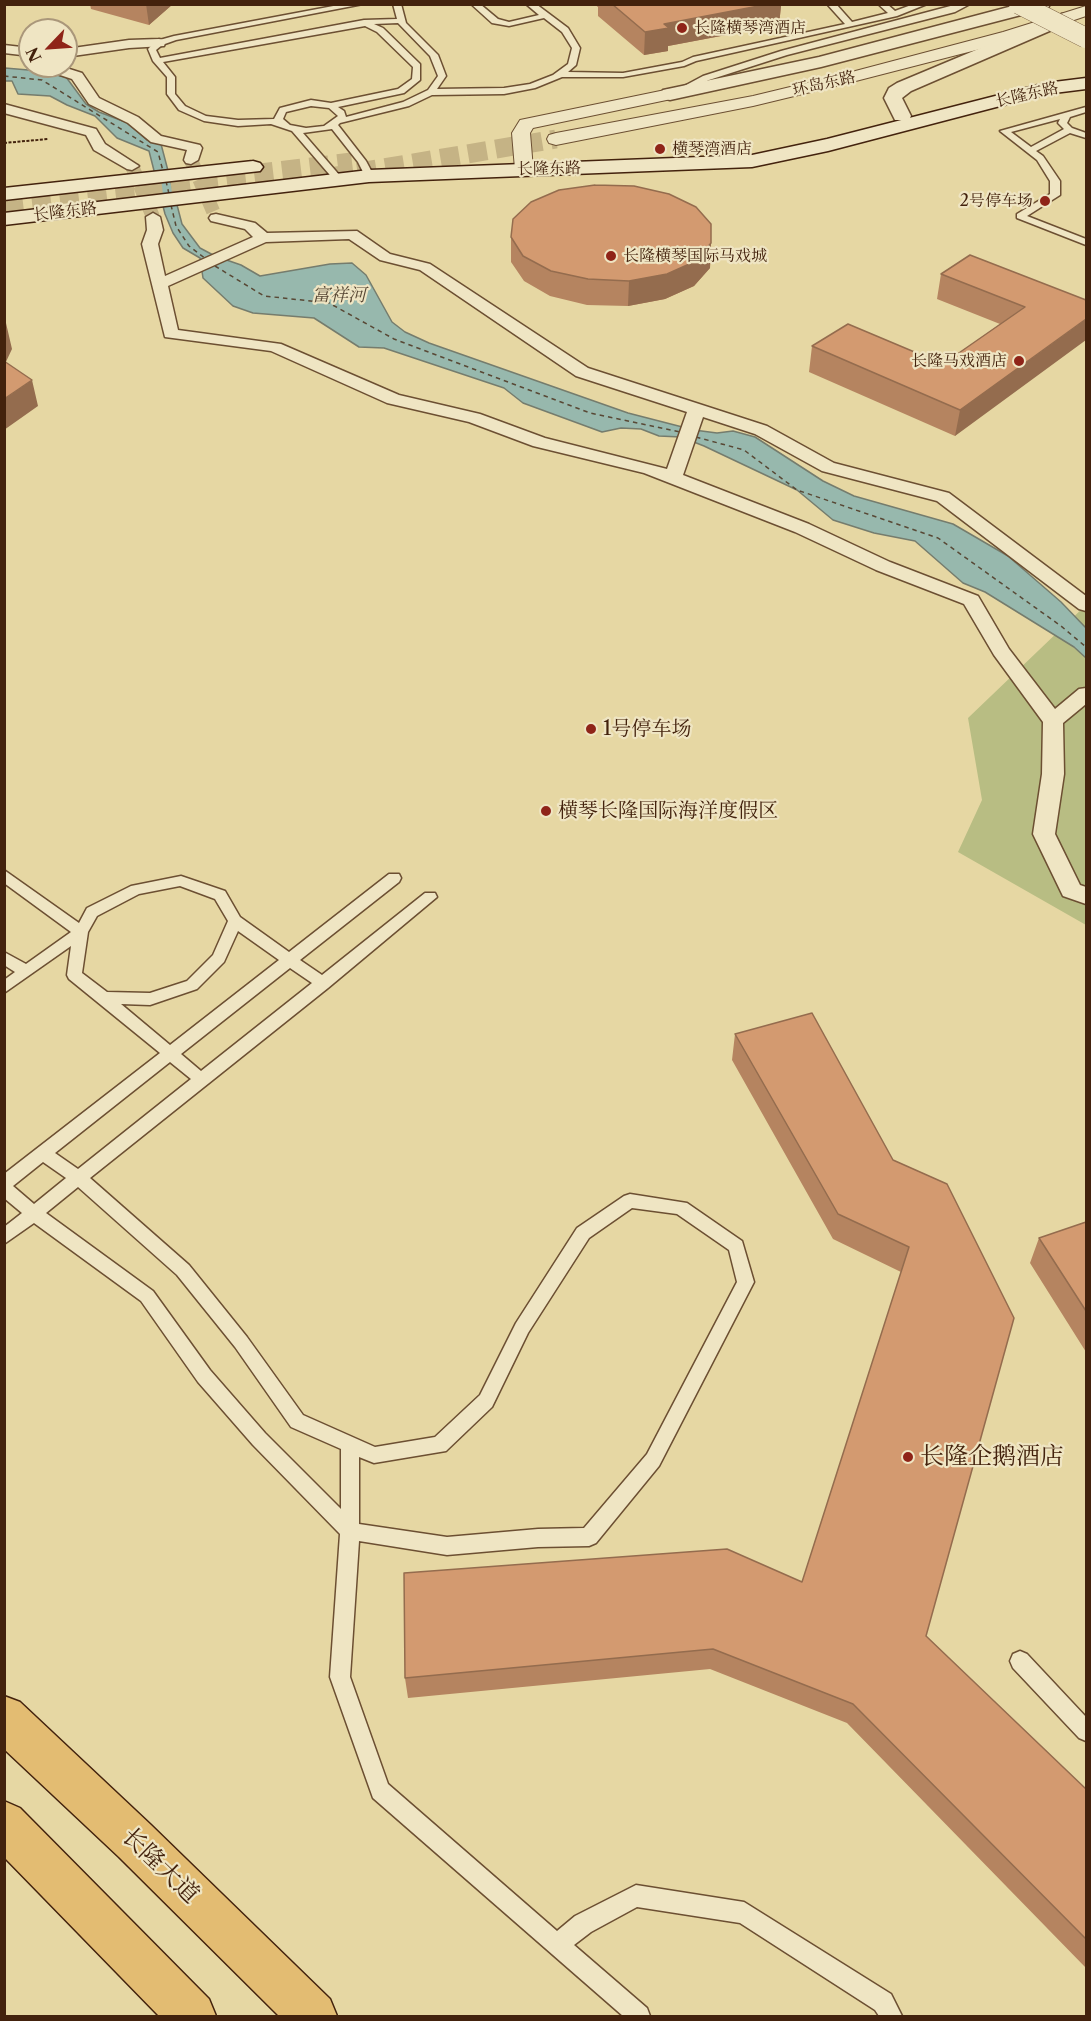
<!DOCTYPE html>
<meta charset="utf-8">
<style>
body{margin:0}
#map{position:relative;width:1091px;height:2021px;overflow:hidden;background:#e6d7a3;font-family:"Libre Caslon Text",serif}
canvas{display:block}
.frame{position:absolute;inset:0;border:6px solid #43220d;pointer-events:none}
.north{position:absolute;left:18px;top:18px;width:60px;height:60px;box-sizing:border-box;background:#efe5c3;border:2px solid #aa977a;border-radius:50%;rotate:245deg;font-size:16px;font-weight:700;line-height:24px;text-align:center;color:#43220d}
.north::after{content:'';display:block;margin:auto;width:21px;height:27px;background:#8f2418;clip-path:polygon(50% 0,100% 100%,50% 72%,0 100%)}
</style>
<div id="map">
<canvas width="1091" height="2021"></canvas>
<div class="frame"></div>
<div class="north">N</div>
</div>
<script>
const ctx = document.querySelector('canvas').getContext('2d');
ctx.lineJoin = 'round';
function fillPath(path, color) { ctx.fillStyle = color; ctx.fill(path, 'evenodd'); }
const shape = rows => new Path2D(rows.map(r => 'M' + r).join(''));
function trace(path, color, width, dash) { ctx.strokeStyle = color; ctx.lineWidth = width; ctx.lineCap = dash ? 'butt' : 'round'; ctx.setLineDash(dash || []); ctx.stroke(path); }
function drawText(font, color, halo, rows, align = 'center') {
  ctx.font = font + ' "Libre Caslon Text","Noto Serif SC",serif'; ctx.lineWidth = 4.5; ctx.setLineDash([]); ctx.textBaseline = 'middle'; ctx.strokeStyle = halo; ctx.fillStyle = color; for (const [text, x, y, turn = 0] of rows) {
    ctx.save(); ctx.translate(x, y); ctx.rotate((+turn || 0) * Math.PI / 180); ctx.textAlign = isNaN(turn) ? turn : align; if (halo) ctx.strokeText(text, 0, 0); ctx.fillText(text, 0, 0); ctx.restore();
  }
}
fillPath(shape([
 [1086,605,1086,925,958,852,982,800,968,718]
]), '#b8bd83');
const water = shape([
 [5,68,40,71,66,77,86,104,99,112,128,123,147,140,161,144,182,224,200,248,215,256,241,265,260,276,330,264,352,263,366,275,392,322,405,332,429,343,628,413,694,430,717,433,733,431,755,437,823,481,854,496,953,524,1008,556,1061,602,1086,628,1086,658,1074,647,985,592,963,583,915,541,874,533,833,520,797,490,704,446,681,437,659,436,641,429,621,428,602,432,523,403,504,388,384,348,359,347,314,318,253,313,233,306,203,278,200,258,183,248,173,233,165,214,149,151,117,138,95,116,67,105,50,96,18,94,12,81,5,81,5,68]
]);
fillPath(water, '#97b8ad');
trace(water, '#757c6d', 1.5);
trace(shape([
 [4,76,42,80,158,152,163,171],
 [166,181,169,194],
 [171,205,176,226,189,246,206,259],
 [215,266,264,296,329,303,394,339,590,413,680,432],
 [696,437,744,450,797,490,938,538,1061,626,1086,647]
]), '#584835', 1.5, [4.5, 4]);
trace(shape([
 [191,160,216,218],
 [132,166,153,217]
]), '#c5b385', 14, [14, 7]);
trace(shape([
 [330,177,556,139],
 [4,204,352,162]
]), '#c5b385', 19, [19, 9]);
const service = shape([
 [344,4,363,4,176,40,162,45,156,50,160,58,364,20,397,19,393,4,401,4,406,23,438,55,446,76,437,89,504,88,530,84,553,75,568,64,572,48,562,32,544,18,509,26,492,23,471,4,480,4,498,19,509,22,539,15,526,4,536,4,568,28,580,48,576,65,568,72,623,73,682,62,693,57,845,24,827,4,836,4,852,22,888,13,878,4,887,4,895,11,914,4,927,4,897,16,696,61,684,66,623,77,562,77,535,88,504,94,432,95,409,106,340,123,338,125,366,161,374,176,369,179,366,178,358,162,332,129,303,133,341,177,343,179,338,182,335,181,292,131,271,124,238,126,204,121,179,110,167,94,167,77,153,61,148,49,156,41,174,36,344,4],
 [398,23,430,56,438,76,428,90,403,102,346,117,344,111,338,107,404,93,420,80,420,64,383,28,374,24,398,23],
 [365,26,377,32,413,67,412,79,398,89,331,103,311,100,280,108,274,119,238,120,206,116,185,106,175,94,175,77,163,62,365,26],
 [311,106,329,108,338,116,324,126,306,128,290,125,283,119,286,112,311,106],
 [958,4,970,4,955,12,787,55,709,80,682,93,675,91,703,76,781,51,958,4],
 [1086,107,1086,112,1070,117,1067,123,1072,128,1086,133,1086,138,1070,133,1036,151,1043,156,1060,181,1060,195,1027,216,1086,239,1086,245,1017,218,1017,214,1050,194,1050,181,1037,160,1000,131,1086,107],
 [1060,119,1058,123,1064,129,1031,147,1011,132,1060,119],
 [4,870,79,923,87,908,131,886,181,876,225,891,240,917,289,952,389,874,399,874,401,878,399,882,300,960,322,975,425,893,435,893,437,897,328,988,90,1178,189,1265,247,1337,303,1415,375,1447,435,1437,480,1395,516,1323,577,1228,624,1196,630,1194,687,1203,742,1241,754,1282,659,1466,596,1543,589,1546,538,1547,447,1555,359,1541,350,1677,388,1784,557,1931,575,1916,636,1885,744,1902,891,1994,902,2016,879,2016,875,2010,740,1923,637,1907,591,1932,574,1945,647,2008,650,2016,623,2016,373,1798,330,1677,340,1534,253,1445,198,1382,141,1301,34,1223,4,1244,4,1227,22,1213,4,1198,4,1174,160,1053,69,979,67,975,71,946,4,993,4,980,15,972,4,965,4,952,26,964,71,932,4,883,4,870],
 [180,886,215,899,228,921,213,955,187,981,150,993,107,992,82,973,88,932,97,916,139,894,180,886],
 [238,931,279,960,170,1045,121,1004,150,1005,197,989,224,962,238,931],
 [290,968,312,983,201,1071,181,1054,290,968],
 [170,1062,191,1079,78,1169,55,1153,170,1062],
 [43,1162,66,1178,34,1204,13,1186,43,1162],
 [78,1187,177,1275,235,1347,291,1427,341,1449,341,1509,265,1433,210,1370,153,1291,46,1213,78,1187],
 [632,1208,677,1214,729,1250,737,1282,647,1454,584,1528,538,1529,447,1537,359,1524,359,1457,374,1463,446,1451,492,1407,528,1333,589,1238,632,1208],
 [1020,1651,1027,1654,1086,1717,1086,1741,1079,1738,1013,1668,1010,1661,1013,1654,1020,1651]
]);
const pedestrian = shape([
 [159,39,164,40,165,43,164,46,129,48,66,57,66,49,129,40,159,39],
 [4,45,30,48,30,56,4,53,4,45],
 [40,66,60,66,82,73,99,98,138,117,161,136,200,145,202,148,198,160,191,164,186,163,184,160,187,150,151,142,128,123,89,104,72,79,42,69,40,66],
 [4,104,96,129,105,144,139,166,132,170,127,169,94,150,86,135,4,113,4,104],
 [153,213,160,217,163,230,158,244,165,276,253,237,245,229,211,221,209,218,211,215,216,214,255,223,267,233,357,231,390,254,430,264,588,368,767,426,834,463,949,493,1086,596,1086,611,1079,609,937,501,822,471,755,434,703,417,683,475,809,524,890,562,978,596,1009,649,1055,709,1079,689,1086,688,1086,704,1063,723,1064,774,1055,834,1080,885,1086,887,1086,904,1063,896,1033,834,1042,774,1043,722,994,655,964,604,876,570,795,532,644,473,533,446,469,422,387,403,271,351,165,337,142,244,147,230,146,217,153,213],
 [349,239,380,260,420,270,576,376,687,412,667,469,545,438,480,414,399,395,281,344,178,330,168,286,266,242,349,239]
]);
const minor = shape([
 [1086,6,1086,16,1015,40,848,83,753,106,556,145,549,143,547,139,549,135,556,133,753,96,844,74,1003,32,1086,6],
 [670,89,676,90,679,94,676,98,533,128,530,133,533,169,531,173,524,175,517,173,515,169,512,133,520,120,670,89]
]);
const tertiary = shape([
 [1020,4,1050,4,1048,8,821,67,670,100,663,98,661,94,663,90,819,57,1020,4],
 [1062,14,1068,15,1071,19,1068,23,911,91,902,98,911,116,909,120,895,120,884,98,889,88,897,83,1062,14]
]);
const secondary = shape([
 [1086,78,1086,89,1046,94,828,151,752,167,369,182,4,225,4,213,369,170,752,155,827,139,1046,83,1086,78],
 [253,161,260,163,263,167,260,171,4,200,4,188,253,161]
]);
const primary = shape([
 [4,1696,20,1702,151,1825,330,1999,337,2016,279,2016,119,1857,4,1749,4,1696],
 [4,1801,20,1808,209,1999,216,2016,159,2016,4,1857,4,1801]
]);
trace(service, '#6c4f32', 3);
trace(pedestrian, '#6c4f32', 3);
trace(minor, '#6c4f32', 2);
trace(tertiary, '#6c4f32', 3);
trace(secondary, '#43220d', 3);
trace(primary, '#43220d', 3);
trace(shape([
 [4,143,48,139]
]), '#43220d', 2, [3, 1.5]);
fillPath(service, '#efe5c3');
fillPath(pedestrian, '#efe5c3');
fillPath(minor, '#efe5c3');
fillPath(tertiary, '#efe5c3');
fillPath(secondary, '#efe5c3');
fillPath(primary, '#e3bc72');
const tertiaryBridge = shape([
 [1019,4,1086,38]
]);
trace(tertiaryBridge, '#6c4f32', 21, []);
trace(tertiaryBridge, '#efe5c3', 20);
fillPath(shape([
 [90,4,173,4,149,25,91,9],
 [594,4,789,4,781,6,779,25,668,46,668,51,644,55,598,16,598,7],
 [511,237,711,243,710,268,694,286,665,299,628,306,587,305,550,296,524,281,511,262],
 [941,274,1086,300,955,436,809,372,812,346,943,364,1000,324,937,299],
 [735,1034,893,1160,947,1184,926,1636,1086,1789,1086,1968,847,1723,710,1669,408,1698,405,1678,802,1582,901,1272,833,1239,732,1060],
 [1086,1222,1086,1352,1030,1263,1039,1238]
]), '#b58460');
fillPath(shape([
 [146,4,173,4,149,25],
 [760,4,789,4,781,6,779,25,668,46,668,51,644,55,645,32,664,24],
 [711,243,710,268,694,286,665,299,628,306,629,281],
 [1086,319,1086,340,955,436,960,410],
 [6,323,12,349,4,366,4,326],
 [32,380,38,406,4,430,4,399]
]), '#946c4e');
const building = shape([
 [612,4,769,4,664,24,669,28,645,32,612,4],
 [595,185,634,186,669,194,696,207,711,224,711,243,696,261,667,274,629,281,588,279,551,271,523,256,511,237,513,219,531,202,559,190,595,185],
 [970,255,1086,300,1086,319,960,410,812,346,848,324,943,364,1025,307,941,274,970,255],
 [4,361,32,380,4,399,4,361],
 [812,1013,893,1160,947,1184,1014,1318,926,1636,1086,1789,1086,1939,853,1704,713,1649,405,1678,404,1573,727,1549,802,1582,909,1247,838,1214,735,1034,812,1013],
 [1086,1222,1086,1311,1039,1238,1086,1222]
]);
fillPath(building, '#d39a70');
trace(building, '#946c4e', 1.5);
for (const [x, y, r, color] of [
 [682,28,6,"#8f2418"],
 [660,149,6,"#8f2418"],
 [1045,201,6,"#8f2418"],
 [611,256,6,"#8f2418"],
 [1019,361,6,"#8f2418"],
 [591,729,6,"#8f2418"],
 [546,811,6,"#8f2418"],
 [908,1457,6,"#8f2418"]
]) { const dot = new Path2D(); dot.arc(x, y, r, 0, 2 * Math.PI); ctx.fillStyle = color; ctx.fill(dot); trace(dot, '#efe5c3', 2); }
drawText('16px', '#43220d', '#efe5c3', [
 ["长隆横琴湾酒店",694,28],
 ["横琴湾酒店",672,149],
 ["2号停车场",1033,201,"right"],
 ["长隆横琴国际马戏城",623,256],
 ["长隆马戏酒店",1007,361,"right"]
], 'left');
drawText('16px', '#43220d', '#efe5c3', [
 ["环岛东路",824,84,-13],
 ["长隆东路",1027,95,-13],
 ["长隆东路",549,169,-1],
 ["长隆东路",65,212,-7]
]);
drawText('italic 18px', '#584835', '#efe5c3', [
 ["富祥河",339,296]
]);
drawText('20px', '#43220d', '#efe5c3', [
 ["1号停车场",603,729],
 ["横琴长隆国际海洋度假区",558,811]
], 'left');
drawText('24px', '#43220d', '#efe5c3', [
 ["长隆企鹅酒店",920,1457]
], 'left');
drawText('24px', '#43220d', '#efe5c3', [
 ["长隆大道",160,1866,44]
]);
</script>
